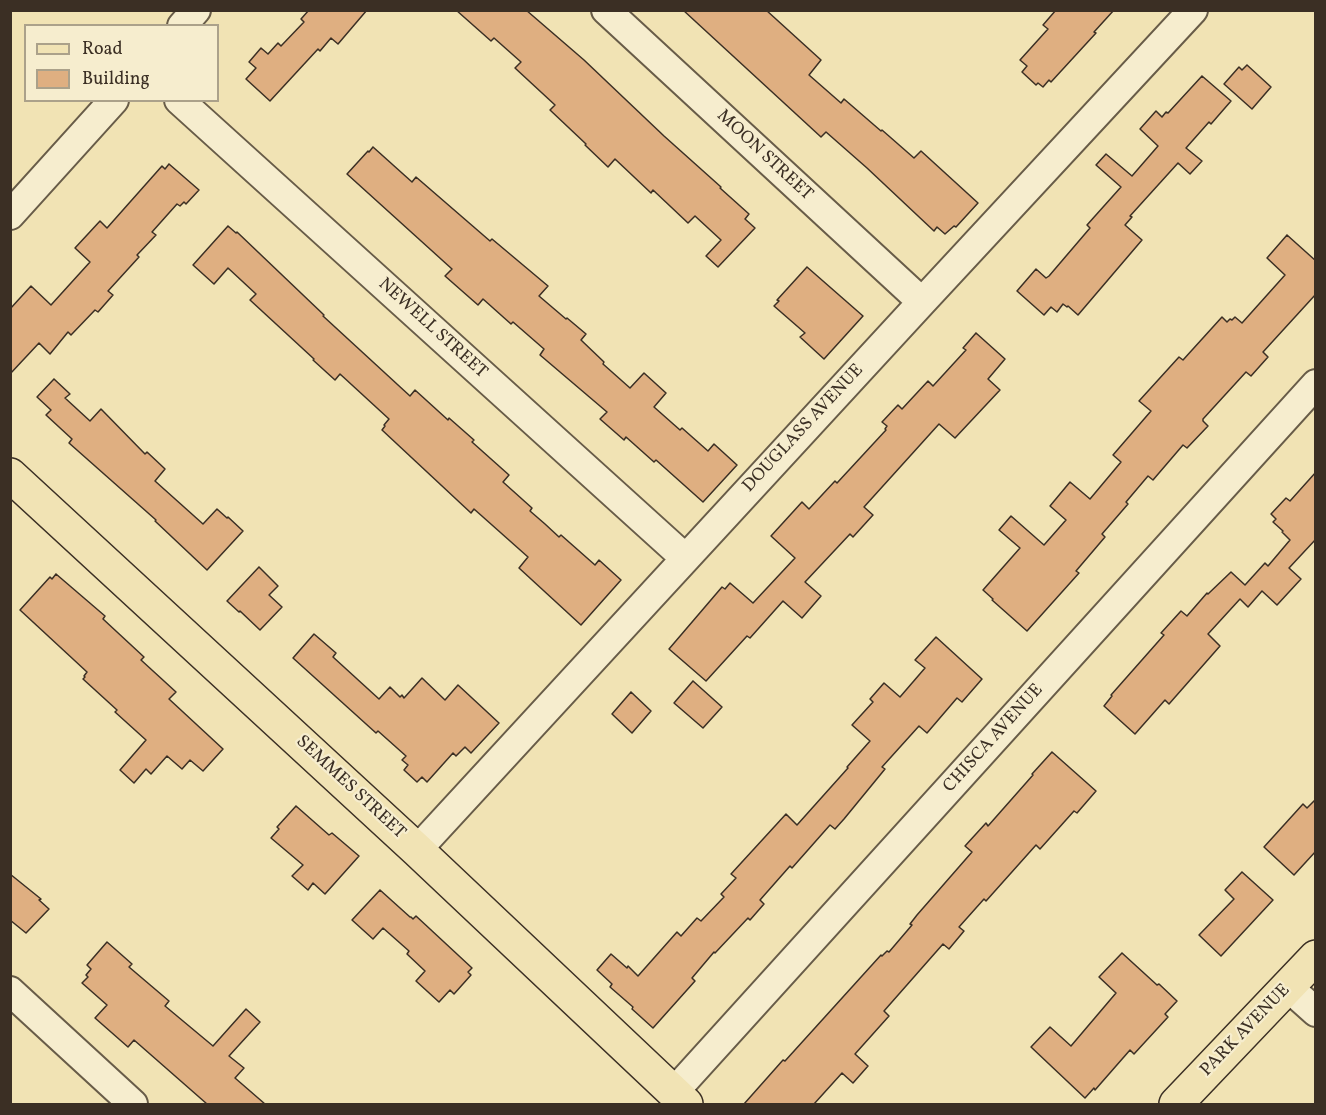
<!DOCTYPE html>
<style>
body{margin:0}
#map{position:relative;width:1326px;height:1115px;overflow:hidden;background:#f1e3b4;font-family:Vollkorn,serif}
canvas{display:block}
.frame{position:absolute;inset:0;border:12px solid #3b2f24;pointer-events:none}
.legend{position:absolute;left:24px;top:24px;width:195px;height:78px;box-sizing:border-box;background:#f6edce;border:2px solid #aba18a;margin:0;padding:8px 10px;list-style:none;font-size:18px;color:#3b2f24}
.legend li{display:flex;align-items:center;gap:12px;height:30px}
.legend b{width:30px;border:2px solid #aba18a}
</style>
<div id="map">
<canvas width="1326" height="1115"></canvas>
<div class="frame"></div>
<ul class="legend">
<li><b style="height:8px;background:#f1e3b4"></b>Road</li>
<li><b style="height:16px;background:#dfaf81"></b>Building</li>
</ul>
</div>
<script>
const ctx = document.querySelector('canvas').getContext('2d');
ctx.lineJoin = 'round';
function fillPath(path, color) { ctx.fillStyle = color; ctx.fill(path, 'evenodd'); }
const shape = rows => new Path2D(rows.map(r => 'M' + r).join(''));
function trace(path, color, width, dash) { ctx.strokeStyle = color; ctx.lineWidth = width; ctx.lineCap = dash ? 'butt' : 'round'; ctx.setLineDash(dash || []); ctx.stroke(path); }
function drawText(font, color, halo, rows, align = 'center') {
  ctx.font = font + ' Vollkorn,serif'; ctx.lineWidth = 4.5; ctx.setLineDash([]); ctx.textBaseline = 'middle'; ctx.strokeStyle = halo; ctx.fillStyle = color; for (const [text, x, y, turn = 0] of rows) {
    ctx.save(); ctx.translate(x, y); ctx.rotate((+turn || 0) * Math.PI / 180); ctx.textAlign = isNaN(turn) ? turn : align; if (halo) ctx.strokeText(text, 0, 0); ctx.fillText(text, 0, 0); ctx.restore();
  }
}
const building = shape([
 [309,10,367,10,338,44,331,38,320,51,318,49,270,101,246,79,256,68,249,62,261,48,268,54,278,43,281,46,304,22,301,19,309,10],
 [456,10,526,10,584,60,664,136,721,187,720,188,749,214,745,219,755,228,718,267,706,256,721,240,695,216,688,223,653,190,651,193,615,159,608,167,585,145,586,144,550,110,555,105,515,68,521,62,494,38,491,41,456,10],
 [683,10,766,10,821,60,809,75,841,103,844,99,881,131,882,130,914,158,921,151,978,203,956,227,954,226,945,234,937,227,934,231,867,168,826,132,821,137,683,10],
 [1056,10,1114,10,1094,32,1096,33,1051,82,1049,80,1043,87,1038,83,1036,85,1022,72,1027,66,1020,60,1048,29,1043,25,1056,10],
 [1247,65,1271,87,1252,109,1224,84,1239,67,1242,70,1247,65],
 [1202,76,1231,101,1211,124,1209,122,1186,148,1202,161,1190,174,1178,163,1130,216,1132,217,1125,225,1142,240,1078,315,1068,306,1067,307,1063,304,1057,312,1051,307,1044,315,1017,291,1036,269,1046,278,1049,276,1090,228,1087,225,1121,187,1096,165,1106,154,1132,176,1158,146,1140,129,1156,111,1162,117,1166,112,1168,113,1202,76],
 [373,147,412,182,416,177,490,241,492,239,548,286,539,296,566,319,567,318,586,334,581,340,604,362,603,364,630,388,644,373,666,393,654,407,680,430,682,428,708,451,714,444,737,465,703,502,656,460,654,462,626,437,624,440,600,419,607,412,540,355,544,349,513,322,511,324,483,299,478,305,445,276,452,269,347,174,368,151,369,152,373,147],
 [169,164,199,190,186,204,184,202,180,206,177,204,152,232,156,235,137,255,139,257,108,291,113,295,98,312,95,310,71,335,68,332,50,354,39,343,10,374,10,309,31,286,51,305,90,262,75,248,100,221,107,228,162,166,165,169,169,164],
 [228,226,236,233,237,232,324,315,323,316,410,396,415,390,448,420,449,418,474,440,472,442,509,475,503,482,532,508,530,511,545,524,559,537,561,535,595,565,599,560,621,580,581,625,519,568,528,557,474,509,471,513,382,430,385,426,384,425,389,419,340,374,335,380,313,360,314,359,250,300,256,294,228,268,214,284,193,265,228,226],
 [1287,235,1316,261,1316,294,1263,352,1268,357,1251,376,1246,372,1203,419,1203,421,1208,426,1187,448,1183,445,1153,480,1148,476,1126,502,1128,504,1102,534,1105,537,1076,571,1079,573,1027,631,992,600,993,599,983,590,1020,548,999,530,1011,516,1044,545,1066,520,1050,506,1070,482,1090,499,1121,462,1113,455,1151,411,1139,401,1179,357,1183,360,1222,317,1227,322,1230,319,1232,320,1235,317,1242,323,1285,275,1267,258,1287,235],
 [807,267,863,316,824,359,800,337,805,333,774,306,779,301,777,300,807,267],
 [976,333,1005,359,988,379,1000,390,955,438,939,424,864,507,873,515,853,537,850,534,805,582,821,596,802,618,783,601,750,638,747,636,706,681,669,649,722,587,725,589,730,583,753,603,795,558,771,536,802,502,809,509,835,481,837,483,886,430,885,429,887,426,882,422,898,405,902,409,928,381,933,386,966,350,963,348,976,333],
 [54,379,70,394,65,398,90,421,101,409,145,454,147,452,164,468,165,469,155,481,203,524,217,509,227,518,228,517,243,531,207,570,155,521,156,520,69,443,72,439,46,415,51,410,37,397,54,379],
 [1316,472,1316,539,1289,568,1301,579,1277,605,1262,591,1248,607,1240,599,1208,634,1220,646,1169,704,1165,700,1135,734,1104,706,1112,696,1111,695,1164,635,1161,633,1181,611,1187,616,1207,593,1208,594,1231,572,1245,585,1265,563,1268,566,1290,540,1282,532,1283,531,1273,522,1276,519,1271,514,1286,498,1290,501,1316,472],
 [259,567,278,586,269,595,282,607,260,630,240,611,239,612,227,601,259,567],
 [56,574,105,616,103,619,144,657,141,660,176,692,169,699,223,749,203,771,190,760,182,769,167,756,151,774,146,769,134,783,120,770,146,740,115,712,117,710,83,679,85,677,84,676,87,672,20,610,50,577,52,579,56,574],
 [314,634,336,653,333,657,379,699,390,687,400,697,402,695,404,698,422,678,445,700,458,685,499,723,471,753,465,747,456,756,453,753,427,782,422,777,417,782,404,770,408,765,402,760,406,756,378,731,376,733,293,658,314,634],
 [936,637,982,679,962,702,957,698,927,733,919,726,882,767,885,769,844,819,835,829,830,825,792,868,790,866,760,900,764,904,750,920,748,918,715,953,714,952,692,978,695,981,653,1028,632,1009,633,1007,610,987,612,984,597,970,611,954,627,968,628,966,638,976,677,932,681,936,697,918,701,921,724,897,721,894,736,878,731,874,786,814,797,825,848,768,847,767,870,741,852,725,873,702,870,699,884,683,900,697,925,668,915,660,936,637],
 [693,681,722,707,703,728,674,703,693,681],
 [631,692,651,711,632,733,612,714,631,692],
 [1052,752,1096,791,1077,813,1074,811,1040,849,1036,845,986,901,984,899,959,927,964,931,949,949,943,944,884,1011,889,1016,855,1054,868,1066,853,1083,842,1073,814,1104,744,1104,783,1060,785,1061,881,955,882,956,887,951,889,952,912,925,910,924,917,915,972,852,965,846,986,823,988,826,1033,775,1032,774,1052,752],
 [1316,799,1316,851,1294,875,1264,847,1303,804,1307,808,1316,799],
 [296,806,329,835,332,833,359,856,325,894,313,883,308,890,292,876,303,865,271,838,279,829,277,827,296,806],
 [1242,872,1273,900,1221,956,1199,935,1234,899,1225,890,1242,872],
 [10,874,41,899,39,900,49,909,26,933,10,920,10,874],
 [380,890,410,917,411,917,413,919,416,916,472,968,468,972,471,975,454,994,450,990,439,1002,416,981,425,971,407,954,409,951,383,928,373,939,352,920,380,890],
 [107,942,132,964,129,967,169,1001,165,1006,213,1046,246,1009,260,1022,229,1056,244,1068,235,1078,265,1104,207,1104,134,1040,128,1047,95,1018,107,1005,82,983,88,977,86,975,91,969,87,965,107,942],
 [1122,953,1157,985,1159,984,1177,1001,1165,1014,1168,1017,1134,1054,1130,1050,1095,1090,1094,1088,1085,1098,1031,1047,1050,1027,1071,1046,1116,993,1099,977,1122,953]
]);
fillPath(building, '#dfaf81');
trace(building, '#3b2f24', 1.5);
const minor = shape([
 [606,10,922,302],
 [182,26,196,10],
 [179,100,685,558],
 [10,215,114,100],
 [417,850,922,302,1193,10],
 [1288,987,1316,1012],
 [10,991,133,1104],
 [673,1093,1316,384]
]);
const major = shape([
 [10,475,417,850,686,1104],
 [1176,1104,1316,957]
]);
trace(minor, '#685c48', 32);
trace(major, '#3b2f24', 36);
trace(minor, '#f6edce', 28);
trace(major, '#f1e3b4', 33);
drawText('18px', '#3b2f24', '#f6edce', [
 ["MOON STREET",764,156,43],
 ["NEWELL STREET",432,329,42],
 ["DOUGLASS AVENUE",804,429,-47],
 ["CHISCA AVENUE",994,739,-48],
 ["SEMMES STREET",350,788,43],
 ["PARK AVENUE",1246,1031,-46]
]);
</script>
